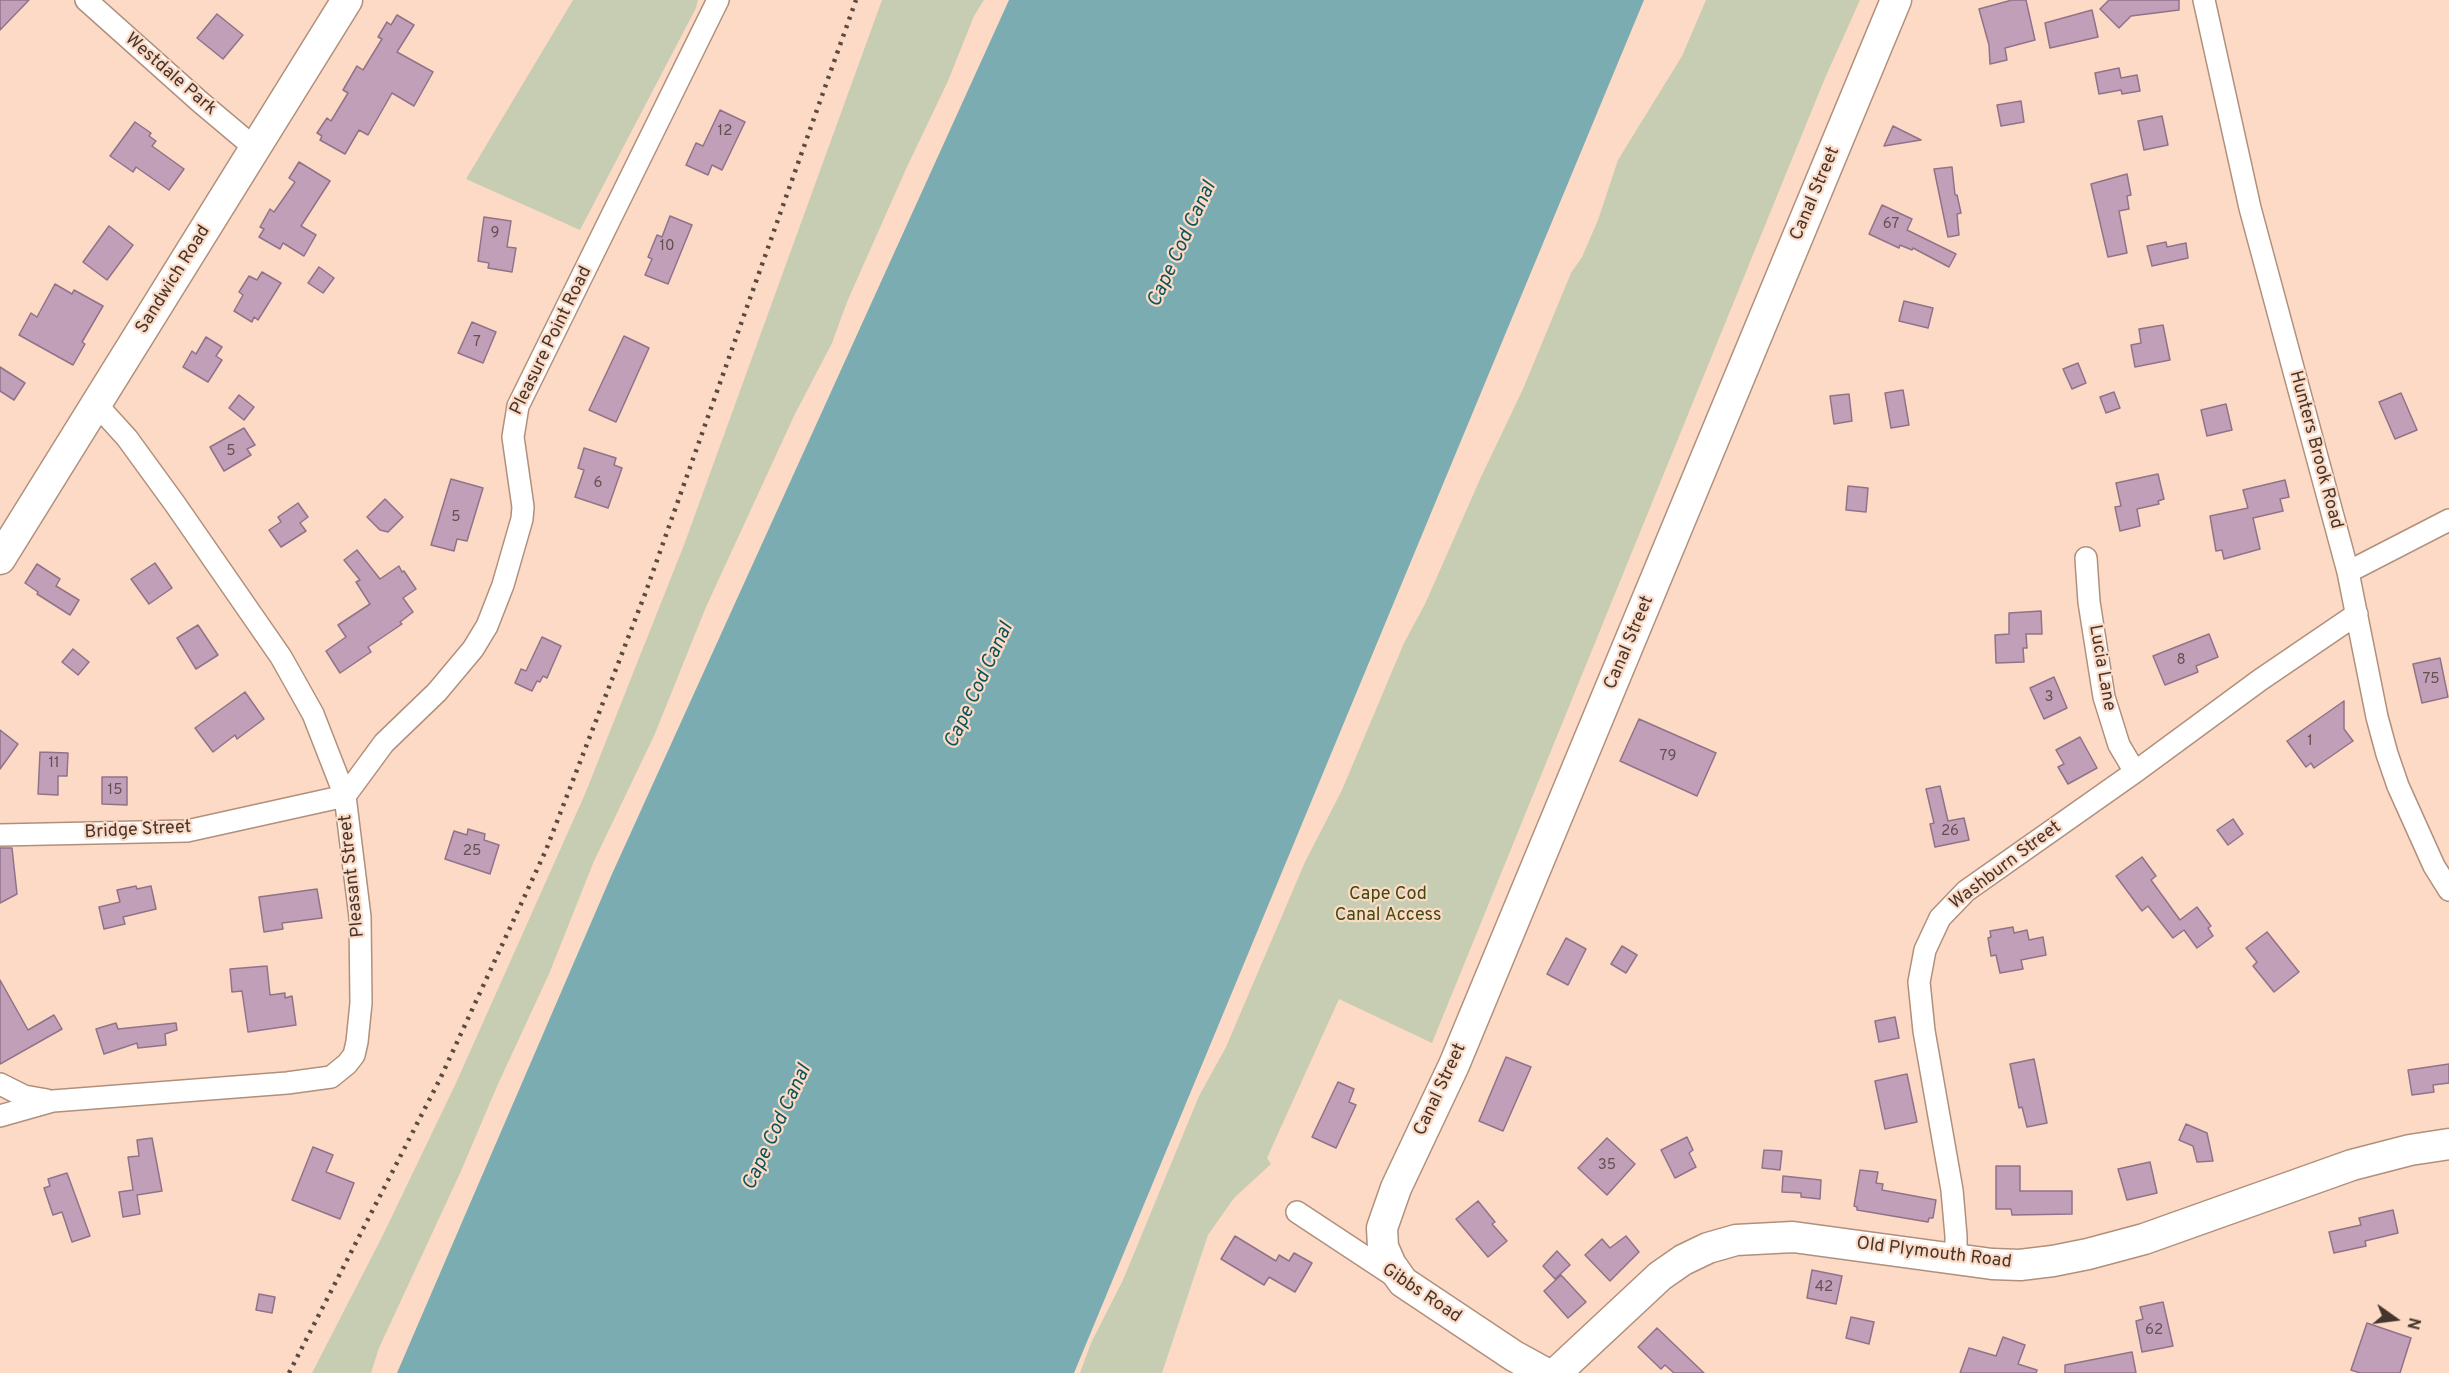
<!DOCTYPE html>
<style>
body{margin:0}
#map{position:relative;width:2449px;height:1373px;overflow:hidden;background:#fddac5;font-family:Overpass,sans-serif}
canvas{display:block}
.north{position:absolute;left:2365px;top:1289px;width:60px;height:60px;-webkit-text-stroke:4px #fddac5;paint-order:stroke;rotate:104deg;font-size:16px;font-weight:700;line-height:24px;text-align:center;color:#43362d}
.north::after{content:'';display:block;margin:auto;width:21px;height:27px;background:#43362d;clip-path:polygon(50% 0,100% 100%,50% 72%,0 100%)}
</style>
<div id="map">
<canvas width="2449" height="1373"></canvas>
<div class="north">N</div>
</div>
<script>
const ctx = document.querySelector('canvas').getContext('2d');
ctx.lineJoin = 'round';
function fillPath(path, color) { ctx.fillStyle = color; ctx.fill(path, 'evenodd'); }
const shape = rows => new Path2D(rows.map(r => 'M' + r).join(''));
function trace(path, color, width, dash) { ctx.strokeStyle = color; ctx.lineWidth = width; ctx.lineCap = dash ? 'butt' : 'round'; ctx.setLineDash(dash || []); ctx.stroke(path); }
function drawText(font, color, halo, rows, align = 'center') {
  ctx.font = font + ' Overpass,sans-serif'; ctx.lineWidth = 4.5; ctx.setLineDash([]); ctx.textBaseline = 'middle'; ctx.strokeStyle = halo; ctx.fillStyle = color; for (const [text, x, y, turn = 0] of rows) {
    ctx.save(); ctx.translate(x, y); ctx.rotate((+turn || 0) * Math.PI / 180); ctx.textAlign = isNaN(turn) ? turn : align; if (halo) ctx.strokeText(text, 0, 0); ctx.fillText(text, 0, 0); ctx.restore();
  }
}
fillPath(shape([
 [573,0,698,0,696,8,580,230,466,179],
 [882,0,984,0,974,16,948,81,906,169,847,302,832,343,794,416,706,607,654,736,594,861,549,974,498,1084,461,1171,379,1348,371,1373,312,1373,382,1237,456,1083,585,794,684,545],
 [1706,0,1860,0,1825,78,1432,1043,1339,999,1267,1158,1271,1164,1234,1198,1208,1235,1162,1373,1080,1373,1091,1343,1123,1280,1199,1096,1226,1047,1305,862,1342,790,1404,643,1425,604,1481,477,1523,389,1571,273,1582,257,1598,220,1618,160,1682,56]
]), '#c6cdb3');
fillPath(shape([
 [1009,0,1644,0,1074,1373,397,1373,612,874]
]), '#7aacb2');
const building = shape([
 [0,0,29,0,0,30,0,0],
 [2012,0,2026,0,2035,40,2005,48,2007,60,1990,64,1989,45,1979,9,2012,0],
 [2109,0,2179,0,2179,10,2131,16,2119,28,2100,9,2109,0],
 [2092,10,2098,37,2050,48,2045,23,2092,10],
 [217,14,243,35,223,59,197,38,217,14],
 [397,15,414,25,397,52,433,72,414,106,392,93,368,135,359,130,345,154,320,140,322,136,317,133,327,118,331,121,348,93,343,90,357,66,363,70,382,39,378,37,387,22,391,25,397,15],
 [2119,68,2121,78,2137,75,2140,91,2122,94,2121,90,2099,94,2095,73,2119,68],
 [2021,101,2024,122,2001,126,1997,105,2021,101],
 [720,110,745,122,722,170,712,165,708,175,686,165,696,143,703,146,720,110],
 [2162,116,2168,145,2144,150,2138,121,2162,116],
 [135,122,151,133,149,136,156,141,152,146,184,169,169,190,136,167,133,172,110,156,135,122],
 [1893,126,1921,140,1884,146,1893,126],
 [299,162,330,181,301,226,316,235,304,256,283,243,280,249,259,237,264,229,260,227,270,209,274,212,295,182,289,178,299,162],
 [1952,167,1955,195,1957,195,1961,213,1957,214,1959,235,1948,237,1934,169,1952,167],
 [2127,174,2131,195,2127,196,2129,209,2119,211,2127,253,2108,257,2091,184,2127,174],
 [1882,205,1912,219,1907,230,1956,254,1949,267,1913,248,1912,250,1900,245,1899,248,1869,234,1882,205],
 [670,216,692,225,668,284,645,275,652,259,648,257,657,235,662,237,670,216],
 [484,217,511,221,507,247,516,248,512,272,488,268,489,263,478,261,484,217],
 [109,226,133,245,107,280,83,262,109,226],
 [2166,242,2167,247,2186,243,2188,258,2152,266,2147,246,2166,242],
 [319,267,334,278,323,293,308,283,319,267],
 [262,272,281,283,258,320,254,317,252,322,234,311,243,295,239,292,249,276,257,280,262,272],
 [55,284,72,294,74,290,103,306,82,342,85,344,73,365,19,335,31,313,37,317,55,284],
 [1904,301,1933,308,1928,328,1899,321,1904,301],
 [472,322,496,332,483,363,458,353,472,322],
 [2163,325,2170,360,2135,367,2131,345,2141,343,2139,329,2163,325],
 [624,336,649,348,616,422,589,410,624,336],
 [206,337,222,347,216,356,222,360,208,382,183,367,192,351,196,354,206,337],
 [2078,363,2086,383,2072,389,2063,369,2078,363],
 [0,367,25,383,14,400,0,391,0,367],
 [1903,390,1909,425,1891,428,1885,393,1903,390],
 [2114,392,2120,408,2106,413,2100,397,2114,392],
 [2401,393,2417,430,2395,439,2379,402,2401,393],
 [1849,394,1852,421,1834,424,1830,396,1849,394],
 [239,395,254,407,244,420,229,408,239,395],
 [2226,404,2232,430,2207,436,2201,410,2226,404],
 [244,428,255,445,247,449,251,455,224,471,210,447,244,428],
 [584,448,616,458,614,465,622,468,608,508,575,497,584,470,578,468,584,448],
 [2158,474,2164,499,2158,501,2159,504,2137,509,2140,526,2120,531,2115,507,2121,506,2116,483,2158,474],
 [451,479,483,488,467,541,457,539,454,551,431,545,451,479],
 [2285,480,2289,497,2280,499,2283,511,2253,518,2260,549,2224,559,2222,550,2216,551,2210,516,2248,508,2243,490,2285,480],
 [1848,486,1868,488,1866,512,1846,510,1848,486],
 [385,499,403,517,388,532,380,530,367,517,385,499],
 [298,503,308,517,300,523,306,531,281,547,269,530,281,522,278,517,298,503],
 [357,550,380,579,399,566,402,572,404,571,416,589,403,598,413,612,400,622,402,624,368,647,371,652,340,673,326,651,346,637,338,625,370,604,356,582,360,580,344,560,357,550],
 [155,563,172,588,149,604,131,579,155,563],
 [37,564,60,579,56,586,79,600,70,615,37,594,38,592,25,583,37,564],
 [2041,611,2042,634,2026,634,2027,648,2023,648,2024,662,1996,663,1995,635,2009,634,2009,613,2041,611],
 [198,625,218,655,196,669,177,638,198,625],
 [2209,634,2218,657,2196,666,2198,672,2165,685,2153,656,2209,634],
 [542,637,561,646,547,678,543,676,540,682,537,681,532,691,515,683,521,669,526,671,542,637],
 [73,649,89,662,78,675,62,662,73,649],
 [2440,658,2448,697,2422,703,2413,664,2440,658],
 [2054,677,2067,708,2044,719,2030,688,2054,677],
 [245,692,264,719,237,739,235,735,213,752,195,728,245,692],
 [2344,701,2344,729,2353,741,2314,768,2311,763,2306,767,2287,741,2344,701],
 [1639,719,1716,753,1697,796,1620,761,1639,719],
 [0,730,18,744,0,769,0,730],
 [2080,737,2097,768,2068,784,2058,767,2064,764,2056,750,2080,737],
 [40,752,68,753,67,776,58,776,58,795,38,794,40,752],
 [102,777,127,777,127,805,102,804,102,777],
 [1940,786,1948,821,1964,818,1969,840,1935,847,1930,824,1934,823,1926,789,1940,786],
 [2233,819,2243,834,2228,845,2217,830,2233,819],
 [468,829,485,834,484,840,499,845,490,874,445,859,454,831,467,835,468,829],
 [0,848,12,848,17,894,0,903,0,848],
 [2142,857,2156,876,2151,880,2180,920,2197,907,2211,926,2208,928,2213,936,2197,948,2184,930,2173,938,2148,906,2142,911,2116,876,2142,857],
 [136,886,137,889,151,886,156,909,123,917,125,924,104,929,99,907,120,902,117,890,136,886],
 [317,889,322,918,282,923,283,929,264,932,259,897,317,889],
 [2013,927,2014,933,2027,930,2029,940,2043,937,2046,955,2021,960,2023,969,2000,973,1996,955,1991,956,1988,938,1991,937,1990,931,2013,927],
 [2267,932,2299,972,2274,992,2253,966,2257,962,2246,948,2267,932],
 [1566,938,1586,949,1568,985,1547,974,1566,938],
 [1622,946,1637,955,1626,973,1611,964,1622,946],
 [267,966,270,995,285,993,285,998,292,996,296,1025,248,1032,242,991,232,992,230,969,267,966],
 [0,980,28,1030,54,1015,62,1029,0,1064,0,980],
 [1895,1017,1899,1038,1879,1042,1875,1021,1895,1017],
 [116,1023,118,1029,176,1023,177,1030,165,1034,166,1045,138,1048,137,1043,104,1054,96,1029,116,1023],
 [1506,1057,1531,1067,1503,1131,1479,1121,1506,1057],
 [2034,1059,2047,1123,2027,1127,2022,1107,2019,1108,2010,1064,2034,1059],
 [2449,1064,2449,1083,2433,1085,2434,1092,2412,1095,2408,1070,2449,1064],
 [1907,1074,1917,1122,1885,1129,1875,1081,1907,1074],
 [1338,1082,1354,1089,1349,1102,1356,1105,1336,1148,1312,1137,1338,1082],
 [2186,1124,2207,1133,2213,1161,2197,1162,2193,1146,2179,1140,2186,1124],
 [1687,1137,1693,1150,1689,1153,1696,1167,1675,1178,1661,1150,1687,1137],
 [152,1138,162,1191,137,1195,140,1214,123,1217,119,1192,133,1190,128,1157,139,1156,137,1140,152,1138],
 [1607,1138,1635,1164,1607,1195,1578,1168,1607,1138],
 [313,1147,333,1155,326,1172,354,1183,340,1219,292,1200,313,1147],
 [1764,1150,1782,1151,1780,1170,1762,1168,1764,1150],
 [2150,1162,2157,1193,2127,1200,2118,1169,2150,1162],
 [1996,1166,2020,1166,2020,1191,2072,1191,2072,1214,2012,1215,2011,1209,1996,1209,1996,1166],
 [1860,1170,1878,1172,1876,1183,1883,1184,1882,1190,1936,1200,1933,1218,1929,1218,1928,1222,1857,1210,1857,1207,1854,1206,1860,1170],
 [67,1173,90,1236,72,1242,62,1212,53,1215,44,1188,50,1186,48,1179,67,1173],
 [1783,1176,1821,1180,1820,1199,1801,1197,1801,1193,1782,1192,1783,1176],
 [1478,1201,1495,1222,1492,1224,1507,1241,1488,1257,1456,1219,1478,1201],
 [2393,1210,2398,1233,2365,1241,2366,1246,2334,1253,2329,1232,2361,1225,2359,1218,2393,1210],
 [1235,1236,1276,1261,1279,1255,1289,1261,1294,1253,1312,1263,1295,1292,1269,1277,1264,1285,1221,1259,1235,1236],
 [1626,1236,1639,1252,1610,1281,1585,1255,1602,1239,1610,1248,1626,1236],
 [1557,1251,1570,1265,1555,1279,1543,1266,1557,1251],
 [1812,1270,1842,1276,1836,1304,1807,1298,1812,1270],
 [1561,1275,1586,1302,1568,1318,1544,1291,1561,1275],
 [259,1294,275,1297,272,1313,256,1310,259,1294],
 [2163,1302,2173,1346,2142,1352,2136,1321,2143,1319,2140,1307,2163,1302],
 [1851,1317,1874,1322,1869,1344,1846,1338,1851,1317],
 [2367,1323,2411,1338,2400,1373,2360,1373,2351,1370,2367,1323],
 [1657,1328,1704,1373,1674,1373,1665,1365,1661,1369,1638,1347,1657,1328],
 [2003,1337,2025,1345,2018,1364,2037,1370,2036,1373,1960,1373,1969,1348,1996,1356,2003,1337],
 [2132,1352,2136,1373,2065,1373,2065,1365,2132,1352]
]);
fillPath(building, '#c29fb9');
trace(building, '#907389', 1.5);
const street = shape([
 [86,0,199,101,256,149],
 [2204,0,2250,208,2348,572,2377,717,2387,754,2398,786,2434,866,2449,890],
 [2086,558,2089,602,2104,697,2119,745,2135,772],
 [2348,572,2449,520],
 [0,835,187,831,345,796,384,743,437,692,473,649,487,626,503,585,522,519,523,507,513,437,518,406,718,0],
 [0,1084,24,1096,47,1100],
 [0,1116,53,1101,287,1083,331,1077,347,1064,354,1055,357,1042,361,1003,360,917,345,796,313,714,281,657,175,504,127,438,97,405],
 [1297,1212,1397,1278],
 [1956,1259,1956,1236,1952,1190,1924,1031,1919,982,1925,950,1940,918,1966,891,2135,772,2260,680,2357,614]
]);
const secondary = shape([
 [0,559,347,0],
 [1545,1373,1514,1356,1403,1282,1391,1265,1383,1247,1382,1228,1396,1188,1454,1065,1896,0],
 [1556,1373,1660,1276,1683,1260,1708,1248,1736,1240,1793,1237,1992,1264,2020,1265,2053,1261,2088,1254,2144,1239,2352,1165,2410,1150,2449,1144]
]);
trace(street, '#b0907c', 24);
trace(secondary, '#b0907c', 33);
trace(street, '#fff', 21);
trace(secondary, '#fff', 30);
trace(shape([
 [289,1373,440,1079,546,850,645,594,856,0]
]), '#5a4a40', 4.5, [3, 6]);
drawText('15px', '#635050', null, [
 ["12",725,132],
 ["67",1891,225],
 ["9",495,234],
 ["10",667,247],
 ["7",477,343],
 ["5",231,452],
 ["6",598,484],
 ["5",456,518],
 ["8",2181,661],
 ["75",2431,680],
 ["3",2049,698],
 ["1",2310,742],
 ["79",1668,757],
 ["11",54,764],
 ["15",115,791],
 ["26",1950,832],
 ["25",472,852],
 ["35",1607,1166],
 ["42",1824,1288],
 ["62",2154,1331]
]);
drawText('18px', '#43362d', '#fddac5', [
 ["Westdale Park",170,75,41],
 ["Canal Street",1816,194,-67],
 ["Sandwich Road",174,280,-58],
 ["Pleasure Point Road",552,341,-64],
 ["Hunters Brook Road",2315,450,75],
 ["Canal Street",1630,643,-67],
 ["Lucia Lane",2101,668,80],
 ["Bridge Street",138,831,-3],
 ["Washburn Street",2006,866,-37],
 ["Pleasant Street",353,876,-96],
 ["Canal Street",1441,1090,-65],
 ["Old Plymouth Road",1934,1254,7],
 ["Gibbs Road",1421,1294,34]
]);
drawText('18px', '#404c0f', '#fddac5', [
 ["Cape Cod",1388,895],
 ["Canal Access",1388,916]
]);
drawText('italic 20px', '#0a555c', '#fddac5', [
 ["Cape Cod Canal",1183,245,-65],
 ["Cape Cod Canal",980,686,-65],
 ["Cape Cod Canal",778,1128,-65]
]);
</script>
